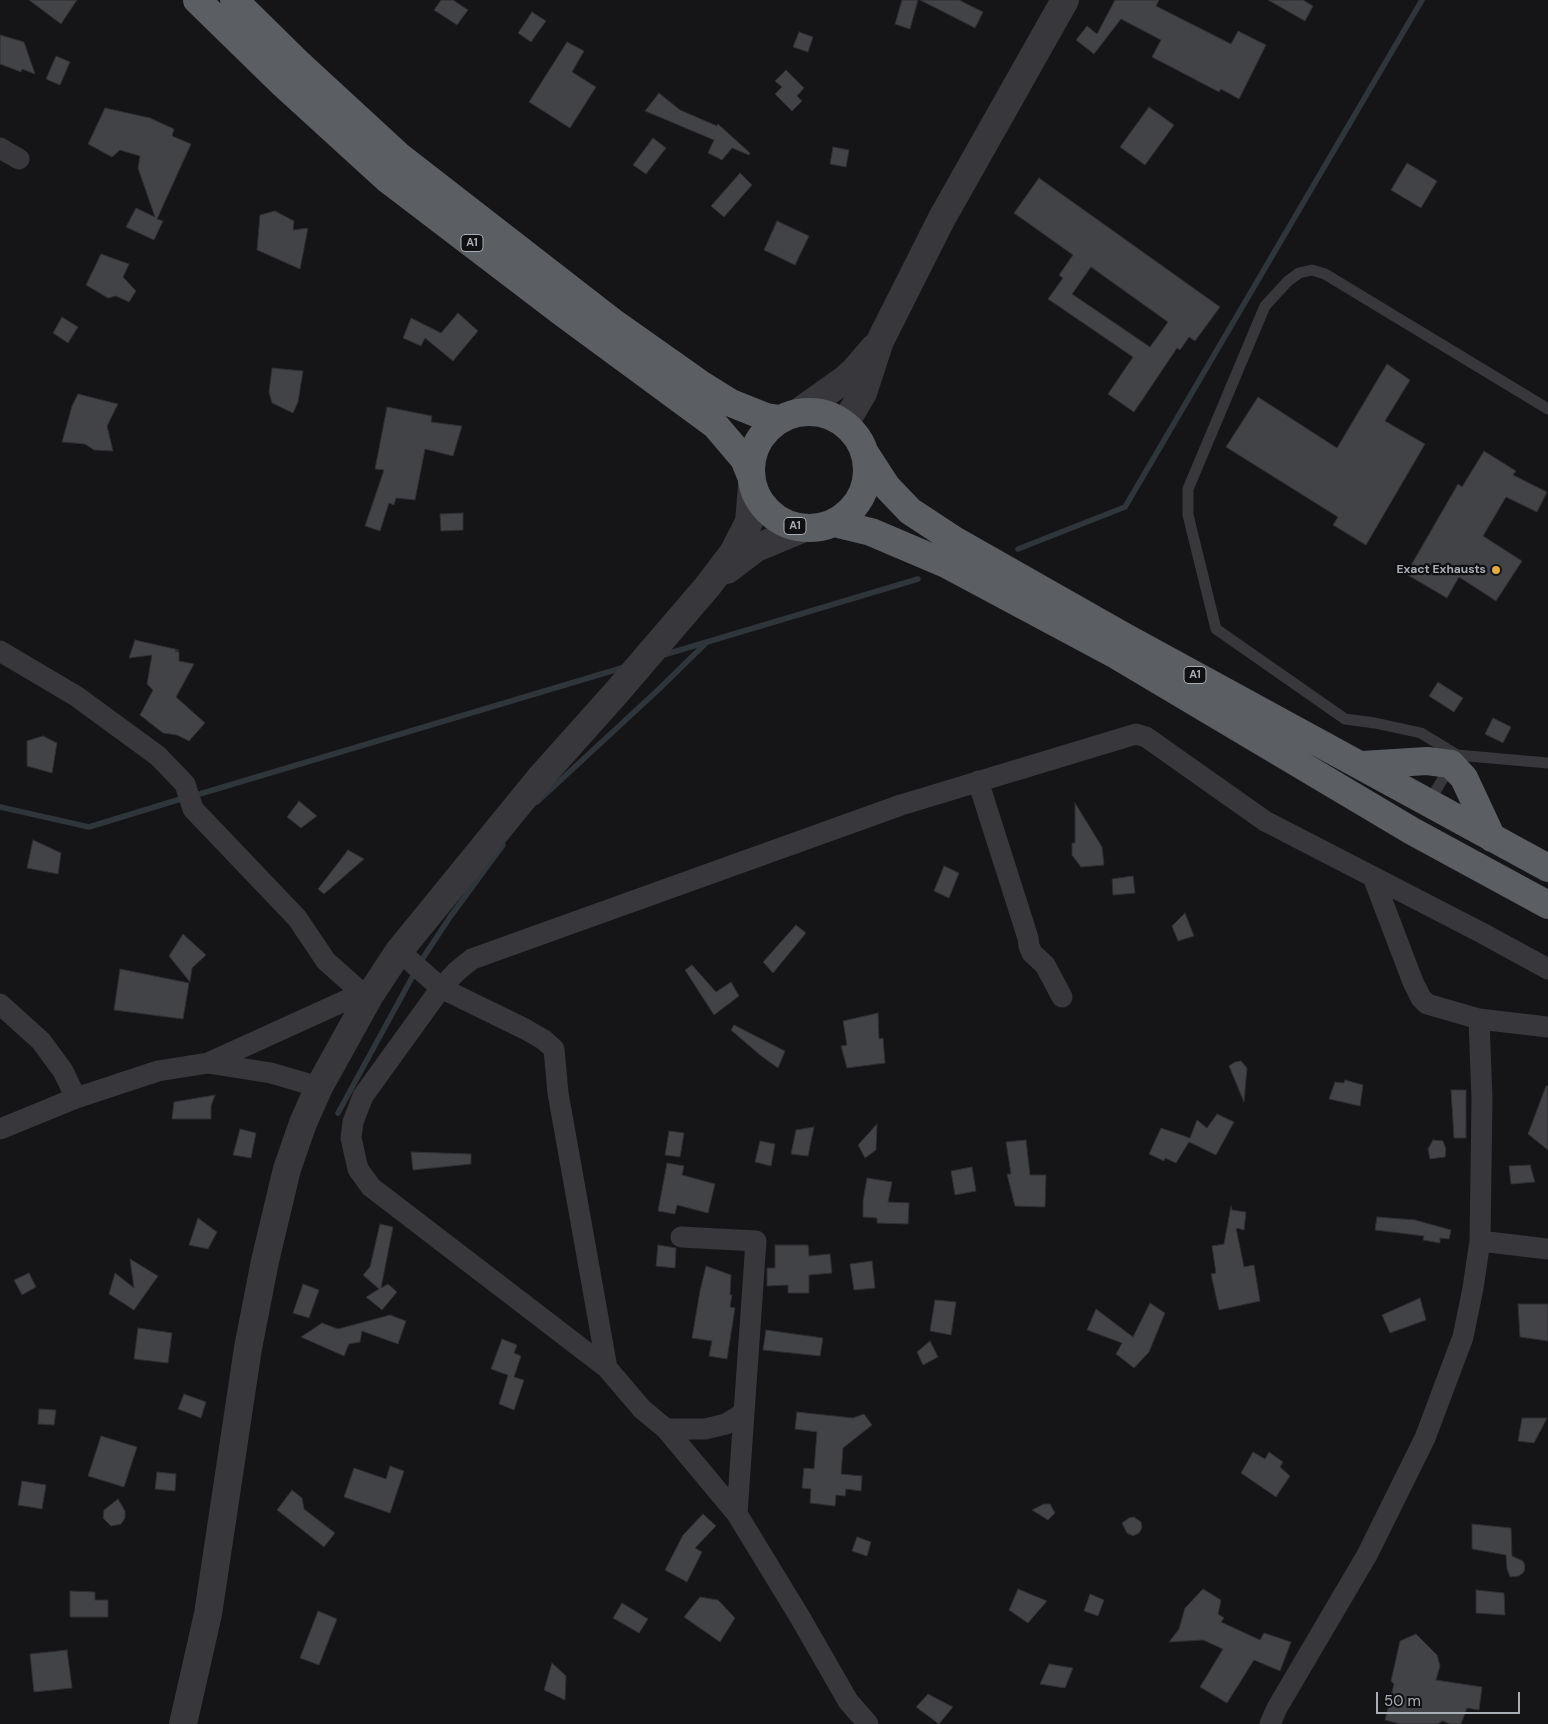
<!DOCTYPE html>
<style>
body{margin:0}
#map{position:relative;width:1548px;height:1724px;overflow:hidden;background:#151517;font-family:"DM Sans",sans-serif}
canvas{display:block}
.scale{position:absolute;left:1376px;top:1692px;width:144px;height:22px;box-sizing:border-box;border:2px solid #a8adb6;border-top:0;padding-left:6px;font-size:15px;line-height:18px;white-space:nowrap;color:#a8adb6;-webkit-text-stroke:4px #101012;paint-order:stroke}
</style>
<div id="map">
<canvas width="1548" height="1724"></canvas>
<div class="scale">50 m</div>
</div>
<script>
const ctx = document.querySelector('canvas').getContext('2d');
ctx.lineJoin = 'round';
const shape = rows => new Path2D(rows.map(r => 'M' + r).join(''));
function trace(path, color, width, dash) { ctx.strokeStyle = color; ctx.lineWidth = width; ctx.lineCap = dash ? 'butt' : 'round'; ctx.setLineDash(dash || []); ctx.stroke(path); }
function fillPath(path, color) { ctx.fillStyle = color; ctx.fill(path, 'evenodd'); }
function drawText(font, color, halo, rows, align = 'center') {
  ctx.font = font + ' "DM Sans",sans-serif'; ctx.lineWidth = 4.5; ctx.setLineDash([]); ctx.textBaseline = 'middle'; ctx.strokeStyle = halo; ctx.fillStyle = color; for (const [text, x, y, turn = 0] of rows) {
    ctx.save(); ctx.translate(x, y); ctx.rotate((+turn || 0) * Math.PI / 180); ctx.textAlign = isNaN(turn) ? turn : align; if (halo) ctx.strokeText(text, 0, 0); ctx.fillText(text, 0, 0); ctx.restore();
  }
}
trace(shape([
 [1018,549,1125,507,1422,0],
 [660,656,918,579],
 [193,796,625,667],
 [537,802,658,690,705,644],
 [0,807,89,827,184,798],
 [419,964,450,917,503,845],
 [338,1113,415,972]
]), '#2e363c', 5.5);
const building = shape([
 [29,0,77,0,61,24,29,0],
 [441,0,453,0,468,10,457,25,434,10,441,0],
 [902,0,918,0,910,29,895,24,902,0],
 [920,0,959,0,983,12,975,28,920,0],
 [1115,0,1159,0,1156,6,1231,44,1238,31,1266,45,1239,99,1221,89,1219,92,1152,57,1161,40,1121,19,1094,54,1076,40,1087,26,1097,34,1115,0],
 [1268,0,1303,0,1313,6,1305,21,1268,0],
 [532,12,546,21,531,42,518,33,532,12],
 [799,32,813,37,808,52,793,47,799,32],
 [0,35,24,42,35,74,22,69,21,72,0,64,0,35],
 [567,42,584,51,572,72,596,87,570,128,529,102,567,42],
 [56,56,70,62,60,85,46,79,56,56],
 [786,70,804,88,797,96,802,101,792,111,775,94,782,87,775,81,786,70],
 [659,93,680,110,717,126,718,124,750,153,749,155,732,148,722,160,708,153,714,140,645,111,659,93],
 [1149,107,1174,125,1145,165,1120,147,1149,107],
 [105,108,150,118,174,129,172,136,191,144,157,219,163,221,154,240,126,227,136,208,155,217,138,168,140,156,120,150,112,157,88,144,105,108],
 [653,138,666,148,646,174,633,165,653,138],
 [833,147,849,150,846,167,830,164,833,147],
 [1407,163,1437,181,1421,208,1391,190,1407,163],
 [740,173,752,185,724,217,711,206,740,173],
 [1039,178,1220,307,1195,341,1189,337,1180,350,1177,348,1134,412,1108,394,1133,357,1048,299,1063,278,1059,275,1073,255,1014,213,1039,178],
 [1091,267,1168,322,1150,347,1072,294,1091,267],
 [275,211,294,221,293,230,308,228,300,269,257,250,260,215,275,211],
 [777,221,809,236,795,265,764,250,777,221],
 [101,254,129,264,123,277,136,291,129,302,116,296,108,298,86,285,101,254],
 [458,313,478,331,453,361,425,338,421,346,403,338,411,318,441,333,458,313],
 [62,317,78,327,68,343,53,333,62,317],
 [1387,364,1410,380,1385,421,1425,444,1366,545,1333,525,1338,517,1226,447,1258,397,1337,448,1387,364],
 [272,368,303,371,298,402,293,413,272,403,269,392,272,368],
 [78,394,118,404,107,426,113,451,94,450,85,444,62,442,72,406,78,394],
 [387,407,432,416,431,422,462,426,453,456,425,449,415,500,396,498,394,505,389,503,380,531,365,526,384,470,375,469,387,407],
 [1484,451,1516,471,1513,475,1547,492,1537,512,1506,497,1483,536,1522,561,1496,601,1459,577,1447,598,1406,574,1458,484,1462,487,1484,451],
 [463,513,463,530,441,531,440,514,463,513],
 [135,640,179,650,175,651,179,652,179,661,194,664,176,697,205,723,189,741,177,735,163,733,140,715,153,690,147,684,152,655,129,658,135,640],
 [1438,682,1463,698,1454,712,1429,696,1438,682],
 [1493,718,1511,727,1503,743,1485,734,1493,718],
 [43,736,57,743,52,773,27,766,27,741,43,736],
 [299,801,317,816,301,828,287,817,299,801],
 [1075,803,1102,847,1104,865,1081,867,1072,855,1072,843,1075,843,1075,803],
 [33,840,61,853,58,874,27,868,33,840],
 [348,850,364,859,324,894,318,889,348,850],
 [944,866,959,873,949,898,934,891,944,866],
 [1133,876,1135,893,1113,895,1112,879,1133,876],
 [1185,913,1194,936,1178,941,1172,926,1185,913],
 [796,925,806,933,773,973,763,962,796,925],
 [183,934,206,955,192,968,190,982,169,956,183,934],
 [692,965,716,992,731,982,739,996,714,1015,685,970,692,965],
 [120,969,189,983,183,1019,114,1010,120,969],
 [878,1013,879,1039,883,1038,885,1063,847,1068,841,1046,847,1045,843,1021,878,1013],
 [734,1025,785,1051,778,1068,760,1055,731,1030,734,1025],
 [1241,1061,1247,1068,1244,1102,1229,1066,1235,1062,1241,1061],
 [1345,1080,1363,1085,1360,1106,1329,1099,1335,1082,1344,1083,1345,1080],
 [1546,1086,1548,1086,1548,1150,1528,1134,1546,1086],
 [1451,1090,1466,1090,1466,1138,1454,1138,1451,1090],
 [215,1095,211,1106,211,1119,172,1119,174,1102,215,1095],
 [1217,1114,1234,1122,1216,1155,1189,1142,1176,1163,1165,1158,1164,1161,1149,1154,1161,1128,1190,1138,1197,1120,1207,1128,1217,1114],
 [877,1124,876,1150,865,1158,858,1145,877,1124],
 [814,1127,808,1156,791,1154,796,1130,814,1127],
 [240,1129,256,1133,251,1158,233,1155,240,1129],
 [669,1131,684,1133,680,1157,665,1155,669,1131],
 [1026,1140,1030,1175,1046,1175,1045,1207,1015,1206,1007,1174,1011,1174,1006,1142,1026,1140],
 [1433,1140,1443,1141,1446,1149,1445,1157,1430,1159,1428,1149,1433,1140],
 [760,1141,775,1144,771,1166,755,1162,760,1141],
 [411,1152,471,1154,471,1164,413,1170,411,1152],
 [667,1163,684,1166,682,1175,715,1184,708,1213,677,1205,675,1214,658,1211,667,1163],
 [1530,1165,1535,1182,1511,1184,1509,1166,1530,1165],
 [972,1167,976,1191,955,1195,951,1171,972,1167],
 [867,1178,892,1182,888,1202,909,1203,908,1224,877,1223,877,1218,863,1217,863,1201,867,1178],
 [1231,1206,1232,1210,1246,1212,1244,1230,1236,1228,1244,1267,1254,1265,1260,1301,1219,1310,1211,1274,1216,1273,1212,1246,1224,1244,1231,1206],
 [1377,1217,1415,1220,1451,1230,1449,1239,1440,1238,1440,1243,1423,1240,1424,1236,1375,1230,1377,1217],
 [198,1218,217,1232,208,1249,189,1245,198,1218],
 [380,1224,393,1227,381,1288,388,1284,397,1292,382,1310,366,1297,379,1289,363,1275,370,1267,380,1224],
 [658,1245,676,1248,675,1268,656,1266,658,1245],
 [775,1245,808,1245,809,1256,830,1254,832,1273,809,1275,809,1293,788,1293,788,1285,767,1286,767,1268,775,1268,775,1245],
 [130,1259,158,1276,134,1310,109,1294,115,1273,134,1288,130,1259],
 [872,1261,875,1288,854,1290,850,1264,872,1261],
 [706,1266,731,1275,730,1295,732,1295,730,1307,735,1308,727,1359,709,1356,712,1341,692,1338,700,1291,706,1266],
 [29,1273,36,1287,22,1295,14,1280,29,1273],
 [303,1284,319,1290,309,1318,293,1313,303,1284],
 [1420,1298,1426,1320,1390,1333,1382,1315,1420,1298],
 [935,1300,956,1302,951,1335,930,1331,935,1300],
 [1150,1303,1165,1313,1149,1352,1134,1368,1116,1354,1122,1343,1087,1330,1096,1309,1133,1337,1150,1303],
 [1518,1304,1548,1304,1548,1341,1520,1337,1518,1304],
 [390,1315,406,1321,398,1344,362,1331,360,1342,349,1344,344,1356,301,1337,322,1323,338,1329,390,1315],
 [138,1328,172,1333,168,1363,134,1359,138,1328],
 [766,1330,823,1338,820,1356,763,1350,766,1330],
 [502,1339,517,1345,514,1353,521,1356,514,1377,524,1380,514,1410,499,1404,508,1375,491,1369,502,1339],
 [930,1341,938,1357,923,1365,917,1352,930,1341],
 [184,1394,206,1402,201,1418,178,1409,184,1394],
 [39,1409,56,1410,54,1425,38,1424,39,1409],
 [797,1412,853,1418,864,1414,872,1425,843,1448,841,1474,862,1476,861,1491,846,1489,845,1496,836,1495,835,1506,810,1503,811,1489,802,1488,804,1468,814,1469,817,1432,795,1429,797,1412],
 [1522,1418,1547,1418,1534,1443,1518,1441,1522,1418],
 [101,1436,137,1447,124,1487,88,1476,101,1436],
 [1253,1452,1265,1459,1269,1452,1283,1462,1280,1467,1290,1476,1276,1497,1241,1473,1253,1452],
 [390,1466,404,1471,390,1513,344,1497,354,1468,386,1479,390,1466],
 [157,1472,176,1474,175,1491,155,1489,157,1472],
 [22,1481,46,1485,42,1509,18,1505,22,1481],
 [292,1490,302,1498,304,1509,335,1533,324,1547,277,1510,292,1490],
 [118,1499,125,1511,125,1518,121,1524,111,1526,103,1518,104,1510,118,1499],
 [1044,1504,1050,1504,1055,1513,1048,1520,1032,1510,1044,1504],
 [703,1514,716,1526,695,1548,702,1552,687,1582,665,1570,683,1535,703,1514],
 [1134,1517,1141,1522,1142,1528,1139,1533,1133,1536,1127,1533,1122,1523,1129,1518,1134,1517],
 [1472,1524,1511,1528,1512,1556,1523,1561,1525,1566,1524,1572,1519,1576,1510,1577,1507,1569,1506,1555,1472,1549,1472,1524],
 [857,1537,871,1542,867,1556,852,1551,857,1537],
 [1018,1589,1047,1601,1028,1623,1009,1610,1018,1589],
 [1203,1589,1221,1600,1218,1614,1224,1618,1221,1622,1260,1640,1264,1633,1291,1642,1280,1671,1254,1660,1227,1703,1200,1687,1223,1649,1203,1640,1169,1642,1179,1629,1185,1608,1203,1589],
 [1476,1590,1504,1593,1505,1615,1476,1613,1476,1590],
 [70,1591,95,1592,95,1600,108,1600,108,1617,70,1617,70,1591],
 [1090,1594,1104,1600,1098,1616,1084,1611,1090,1594],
 [700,1597,718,1600,735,1618,720,1642,684,1617,700,1597],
 [622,1603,648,1619,639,1633,613,1618,622,1603],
 [318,1611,337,1619,319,1665,300,1658,318,1611],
 [1416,1634,1437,1655,1440,1666,1436,1680,1482,1687,1479,1710,1467,1708,1461,1724,1450,1724,1443,1721,1437,1724,1400,1724,1385,1720,1394,1684,1391,1681,1400,1641,1416,1634],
 [67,1650,72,1688,34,1692,30,1654,67,1650],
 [552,1663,566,1676,565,1700,544,1690,552,1663],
 [1049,1664,1073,1668,1065,1688,1040,1684,1049,1664],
 [928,1694,953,1707,939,1724,916,1707,928,1694]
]);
fillPath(building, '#424347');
trace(building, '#2f2f33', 1);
trace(shape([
 [1548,409,1325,274,1312,270,1299,273,1288,281,1265,306,1188,489,1188,515,1216,629,1345,719,1375,723,1421,733,1457,755,1548,763],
 [1429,802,1451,765]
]), '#37373c', 11);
trace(shape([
 [0,148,19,159],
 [0,651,76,696,158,756,185,784,193,809,297,918,326,961,362,993,370,995],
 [978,781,1028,938,1029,946,1032,953,1045,965,1062,997],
 [1373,877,1413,982,1421,998,1427,1004,1479,1019,1548,1027],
 [399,951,441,988,363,1096,353,1122,351,1138,358,1169,371,1187,607,1368,642,1409,666,1429,737,1514,801,1619,848,1701,868,1724],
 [0,1004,41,1041,63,1071,76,1098],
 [208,1063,362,993],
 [0,1129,76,1098,158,1071,208,1063,271,1073,319,1087],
 [681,1237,756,1241,737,1514],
 [1480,1241,1548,1249],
 [607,1368,558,1093,554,1049,544,1040,525,1029,441,988,457,971,472,959,901,805,1136,734,1146,737,1265,821,1482,933,1548,969],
 [666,1429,705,1429,726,1424,744,1413],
 [1270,1724,1277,1708,1367,1555,1425,1438,1463,1337,1473,1288,1480,1241,1482,1099,1479,1019]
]), '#37373c', 21);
trace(shape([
 [799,412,844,380,855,370,874,348],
 [845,423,863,393,880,341,942,218,1065,0],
 [727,570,756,548,804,528],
 [183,1724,208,1614,248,1348,265,1261,287,1169,303,1123,319,1087,370,995,399,951,540,778,616,693,707,587,733,553,749,522,752,485]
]), '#37373c', 28);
trace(shape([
 [197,0,283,84,386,178,563,313,715,425,744,459,751,476],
 [234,0,297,62,399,156,614,323,699,383,731,403,766,417,780,419],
 '751 470a58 58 0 1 1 116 0a58 58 0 1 1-116 0Z',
 [865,453,887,487,910,511,954,540,1123,636,1548,868],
 [834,523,871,532,944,563,1116,655,1412,831,1548,905],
 [1362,765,1427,761,1451,764,1464,778,1492,838]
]), '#5b5e63', 28);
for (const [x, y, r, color] of [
 [1496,570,5,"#e5ac40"]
]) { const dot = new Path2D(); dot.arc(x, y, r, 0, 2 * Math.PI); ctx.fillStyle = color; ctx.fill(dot); trace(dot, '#101012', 2); }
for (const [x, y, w] of [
 [472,243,22],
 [795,526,22],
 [1195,675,22]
]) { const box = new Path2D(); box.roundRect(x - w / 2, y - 8.5, w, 17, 4); ctx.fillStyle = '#101012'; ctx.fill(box); trace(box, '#a8adb6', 1); }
drawText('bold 11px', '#a8adb6', null, [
 ["A1",472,243],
 ["A1",795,526],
 ["A1",1195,675]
]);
drawText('bold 12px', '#a8adb6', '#101012', [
 ["Exact Exhausts",1486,570]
], 'right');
</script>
